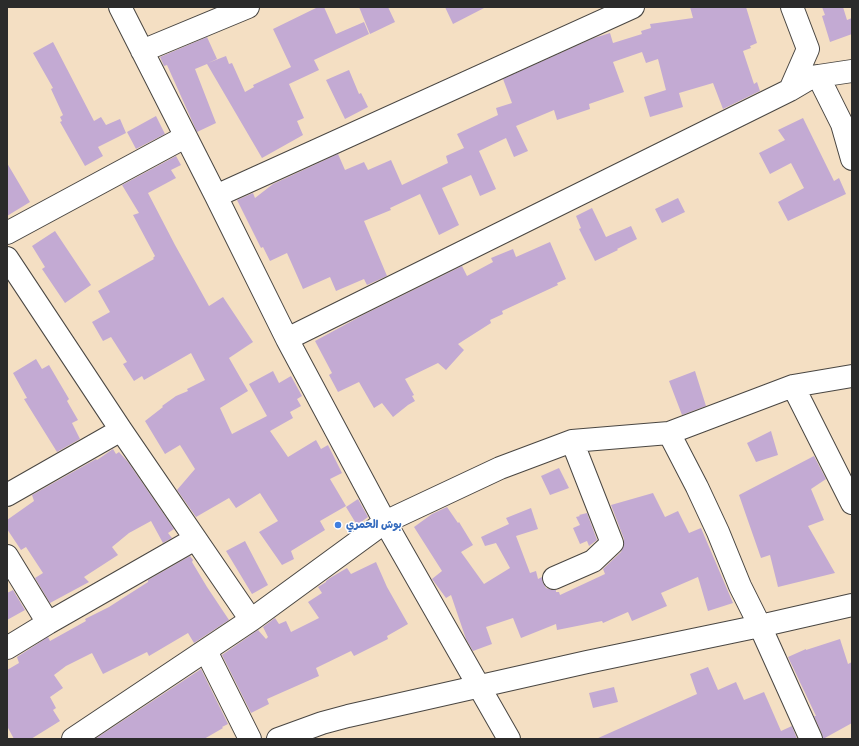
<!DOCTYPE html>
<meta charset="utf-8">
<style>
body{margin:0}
#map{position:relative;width:859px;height:746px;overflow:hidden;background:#f4dfc3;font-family:Delius,sans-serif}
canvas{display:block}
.frame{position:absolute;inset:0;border:8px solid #2b2b2b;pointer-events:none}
</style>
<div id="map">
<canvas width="859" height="746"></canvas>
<div class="frame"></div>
</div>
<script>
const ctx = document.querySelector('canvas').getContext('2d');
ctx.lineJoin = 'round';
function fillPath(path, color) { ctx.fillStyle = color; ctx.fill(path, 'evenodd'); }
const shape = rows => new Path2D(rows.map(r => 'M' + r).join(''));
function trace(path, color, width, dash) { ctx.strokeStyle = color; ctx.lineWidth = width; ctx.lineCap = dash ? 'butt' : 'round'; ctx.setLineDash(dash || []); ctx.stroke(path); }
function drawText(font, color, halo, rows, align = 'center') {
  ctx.font = font + ' Delius,"Playpen Sans Arabic",sans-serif'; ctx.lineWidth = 3; ctx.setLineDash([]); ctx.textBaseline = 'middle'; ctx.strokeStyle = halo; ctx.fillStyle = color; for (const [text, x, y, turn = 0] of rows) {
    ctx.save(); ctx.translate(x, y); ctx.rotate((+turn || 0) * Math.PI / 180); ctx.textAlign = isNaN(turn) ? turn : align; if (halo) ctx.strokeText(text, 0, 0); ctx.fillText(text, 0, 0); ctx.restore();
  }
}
fillPath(shape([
 [318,7,324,7,336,34,364,22,369,34,314,60,319,70,289,84,304,118,297,121,303,135,262,158,207,64,195,69,216,123,197,132,167,65,164,66,160,57,207,37,217,59,208,63,226,56,229,64,232,63,245,92,254,87,253,85,291,67,273,29],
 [359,7,388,7,395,22,370,34],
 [445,7,486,7,453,24],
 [690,7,746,7,757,43,750,46,751,48,743,51,754,84,757,82,760,91,723,109,713,83,679,93,683,107,650,117,644,97,666,90,658,59,646,63,642,52,613,62,624,92,589,104,590,109,557,120,554,110,516,126,528,151,514,157,506,138,479,151,496,189,480,196,471,175,442,188,459,225,439,235,420,194,390,208,391,210,364,221,387,276,367,285,364,279,336,291,330,277,303,289,287,253,270,261,263,247,261,248,237,200,253,193,255,198,273,184,338,154,345,170,364,162,368,170,391,160,402,185,448,163,446,156,464,148,457,134,498,115,496,108,512,103,503,79,594,38,610,33,613,43,642,34,641,31,651,28,650,24,693,18],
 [822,7,843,7,847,20,852,18,852,34,830,42,822,16,825,15],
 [53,42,94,121,101,117,106,125,120,119,126,133,98,147,103,156,85,166,60,122,62,121,60,117,63,115,51,89,53,88,33,53],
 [349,70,359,94,361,93,368,107,345,119,326,80],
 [156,116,165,134,136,149,127,132],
 [803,118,834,181,839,178,846,194,788,221,778,202,804,188,791,163,770,174,759,153,785,140,778,130],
 [176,156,181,165,171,170,176,178,148,193,175,245,209,306,223,297,253,342,229,358,248,391,220,408,232,434,267,416,249,384,273,371,279,383,291,376,302,396,297,399,301,406,290,412,293,418,270,431,288,457,316,440,321,449,328,445,342,473,330,479,346,506,320,521,325,530,291,551,294,559,282,565,259,532,278,521,260,493,236,508,229,498,196,517,177,490,195,469,180,445,165,454,145,421,163,407,162,406,176,396,188,391,187,389,205,380,191,353,144,380,142,376,134,381,123,364,127,362,111,337,103,341,92,322,110,312,98,291,154,259,153,258,155,256,133,215,139,213,122,185],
 [7,163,30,202,7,216],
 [678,198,685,212,662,223,655,209],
 [592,208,606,237,631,226,637,239,617,249,618,250,595,261,579,229,581,228,576,216],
 [55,231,91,285,65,303,42,269,45,267,32,246],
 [550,242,566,279,557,283,558,285,502,311,503,314,490,320,491,323,458,344,464,350,446,370,438,363,405,379,414,395,412,396,415,401,408,405,393,417,382,403,374,408,359,382,338,392,329,375,332,373,315,341,363,315,462,266,467,276,493,262,491,258,513,249,516,257],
 [36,359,42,369,49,365,69,399,67,401,78,420,72,423,80,439,57,452,24,399,27,398,13,373],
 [695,371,706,406,682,415,669,381],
 [771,431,778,455,756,462,747,443],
 [113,449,116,454,119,452,128,462,174,529,168,533,172,538,163,543,151,521,129,533,112,547,118,555,84,577,89,582,50,603,35,578,43,573,26,547,21,550,7,529,7,520,34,501,32,495,96,459,97,460],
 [814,456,826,479,811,489,824,520,808,526,835,573,778,587,770,555,761,558,739,495],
 [559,468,569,488,550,495,541,476],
 [653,493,665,517,678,511,689,533,701,528,733,603,708,611,698,577,661,593,667,606,632,621,628,612,603,623,602,621,557,630,556,624,521,638,513,618,486,627,492,644,473,651,466,639,451,595,446,598,432,579,442,571,414,527,432,514,447,507,458,523,459,522,473,545,461,552,484,584,510,568,496,543,485,546,481,537,509,524,506,518,531,508,538,529,516,536,530,573,536,571,538,579,542,577,543,583,546,588,552,590,556,590,556,592,559,592,560,595,605,574,603,569,621,552,624,545,624,539,611,505],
 [358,499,368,517,357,525,346,507],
 [587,513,597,540,589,546,587,541,580,544,573,528,580,525,576,517,580,516,579,515],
 [245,541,268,585,252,594,226,551],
 [190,556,193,560,192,562,207,587,229,620,194,643,188,633,149,656,147,652,103,674,92,653,66,666,54,675,63,688,50,697,56,708,53,710,60,721,31,739,14,739,7,726,7,670,19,663,17,657,48,637,50,641,86,621,85,619,109,607,148,582,148,580],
 [376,562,387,587,408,624,387,636,388,639,354,656,351,651,316,668,319,676,267,699,269,704,251,713,222,655,258,630,266,639,268,637,263,627,275,618,279,624,286,621,291,632,319,618,308,602,322,593,318,587,326,582,326,581,330,578,347,568,351,574],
 [13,590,25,610,7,620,7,593],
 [840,639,848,664,852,662,852,723,823,739,822,734,814,716,816,716,788,657,806,649,806,650],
 [708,667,718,690,736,682,744,700,764,692,781,731,792,726,797,739,596,739,697,694,690,674],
 [201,669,228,724,222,727,223,728,204,739,95,739],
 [614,687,618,702,593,708,589,693]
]), '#c3aad3');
const minor = shape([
 [120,7,216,196,287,339,385,522,509,739],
 [142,51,248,7],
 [818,76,842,124,852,159],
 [790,90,808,49,792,7],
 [216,196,633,7],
 [7,233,185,137],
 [7,258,121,430,251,620],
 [287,339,790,90,812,77,852,71],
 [793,386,852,503],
 [669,433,697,487,718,532,740,586,760,626,811,739],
 [7,495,121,430],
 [7,556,48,623],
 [554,578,593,561,612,543,572,441],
 [7,648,48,623,195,539],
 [206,651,250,739],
 [73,739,251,620,385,522,500,468,572,441,669,433,793,386,852,376],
 [278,739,322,723,348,716,587,662,760,626,852,605]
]);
trace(minor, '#494642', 24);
trace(minor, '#fff', 22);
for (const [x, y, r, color] of [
 [338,525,4,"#3f7fe0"]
]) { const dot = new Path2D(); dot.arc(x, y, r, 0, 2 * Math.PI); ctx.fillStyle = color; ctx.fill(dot); trace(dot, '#fff', 1.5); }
drawText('bold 11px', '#366cbe', '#fff', [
 ["بوش الحمري",346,525]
], 'left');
</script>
